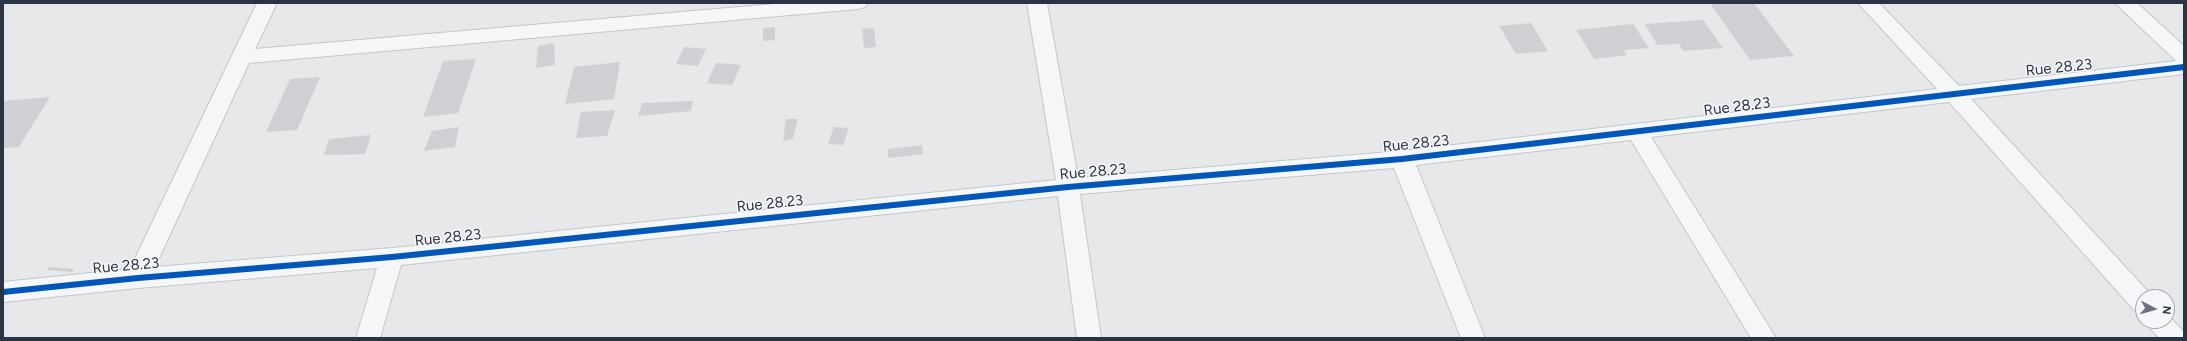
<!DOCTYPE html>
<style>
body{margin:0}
#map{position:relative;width:2187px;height:341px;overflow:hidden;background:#e6e8ea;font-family:Figtree,sans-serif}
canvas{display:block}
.frame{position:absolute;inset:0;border:4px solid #2b3445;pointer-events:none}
.north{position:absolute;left:2135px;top:289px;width:40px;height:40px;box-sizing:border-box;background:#f4f6f9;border:1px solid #a4a8b1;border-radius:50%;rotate:96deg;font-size:11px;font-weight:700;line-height:16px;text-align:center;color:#2b3445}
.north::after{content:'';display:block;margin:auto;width:14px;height:18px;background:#6c737f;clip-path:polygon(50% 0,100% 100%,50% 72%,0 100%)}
</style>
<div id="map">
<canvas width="2187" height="341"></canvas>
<div class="frame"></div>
<div class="north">N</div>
</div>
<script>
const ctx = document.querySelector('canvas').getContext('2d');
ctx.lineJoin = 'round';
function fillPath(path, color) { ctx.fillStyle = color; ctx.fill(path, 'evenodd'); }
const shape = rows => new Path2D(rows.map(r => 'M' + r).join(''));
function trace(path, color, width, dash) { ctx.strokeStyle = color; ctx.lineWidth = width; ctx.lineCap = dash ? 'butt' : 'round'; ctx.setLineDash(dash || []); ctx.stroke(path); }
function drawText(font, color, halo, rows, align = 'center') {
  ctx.font = font + ' Figtree,sans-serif'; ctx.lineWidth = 3; ctx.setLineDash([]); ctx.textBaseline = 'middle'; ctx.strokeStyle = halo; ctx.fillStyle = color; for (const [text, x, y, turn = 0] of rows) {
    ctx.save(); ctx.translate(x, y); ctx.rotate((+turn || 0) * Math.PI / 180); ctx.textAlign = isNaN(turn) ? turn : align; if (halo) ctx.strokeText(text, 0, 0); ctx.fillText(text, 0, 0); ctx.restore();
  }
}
fillPath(shape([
 [1710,3,1754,3,1794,56,1750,60],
 [1703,20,1723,48,1683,51,1679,44,1657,45,1645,24],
 [1531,23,1548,51,1516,54,1499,26],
 [1633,24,1649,48,1624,50,1627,55,1594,59,1576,30],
 [775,27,775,40,763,41,763,28],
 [874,28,876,47,864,48,862,29],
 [554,43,555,65,536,68,538,46],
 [684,47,706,49,698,66,676,64],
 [476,59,458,113,423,117,443,61],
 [620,62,614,99,565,104,574,67],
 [716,63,741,65,732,85,707,83],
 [320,77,297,130,266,132,290,79],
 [50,97,19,147,3,148,3,101],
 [693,101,691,111,638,116,642,103],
 [615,110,607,136,576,138,581,112],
 [786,119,798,119,793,139,783,141],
 [459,127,455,147,424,151,432,131],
 [834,127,849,128,843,145,828,144],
 [371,135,365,154,324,155,329,139],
 [922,145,923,154,888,158,888,149],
 [49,267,74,269,72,272,47,270]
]), '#ced0d3');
const minor = shape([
 [257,3,277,3,255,49,786,3,868,3,865,7,858,9,249,63,155,267,392,248,1056,180,1027,3,1047,3,1078,178,1402,151,1937,89,1858,3,1879,3,1959,86,2176,61,2115,3,2137,3,2184,46,2184,74,1971,99,2152,296,2143,297,2143,313,2134,310,1949,102,1651,137,1776,338,1751,338,1631,140,1416,165,1485,338,1461,338,1394,168,1080,194,1101,338,1077,338,1058,196,401,265,380,338,356,338,377,268,138,288,3,302,3,282,130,269,257,3],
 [2167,314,2183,331,2184,338,2159,338,2150,328,2147,321,2167,321,2167,314]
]);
trace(minor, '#c4c6c8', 2);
fillPath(minor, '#f5f6f7');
trace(shape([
 [3,292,138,278,392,257,1068,187,1402,159,2184,67]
]), '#0057b8', 6);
drawText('15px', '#2b3445', '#f4f6f9', [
 ["Rue 28.23",2059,68,-6],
 ["Rue 28.23",1737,107,-7],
 ["Rue 28.23",1416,144,-6],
 ["Rue 28.23",1093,172,-5],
 ["Rue 28.23",770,204,-6],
 ["Rue 28.23",448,238,-6],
 ["Rue 28.23",126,266,-5]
]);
</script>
